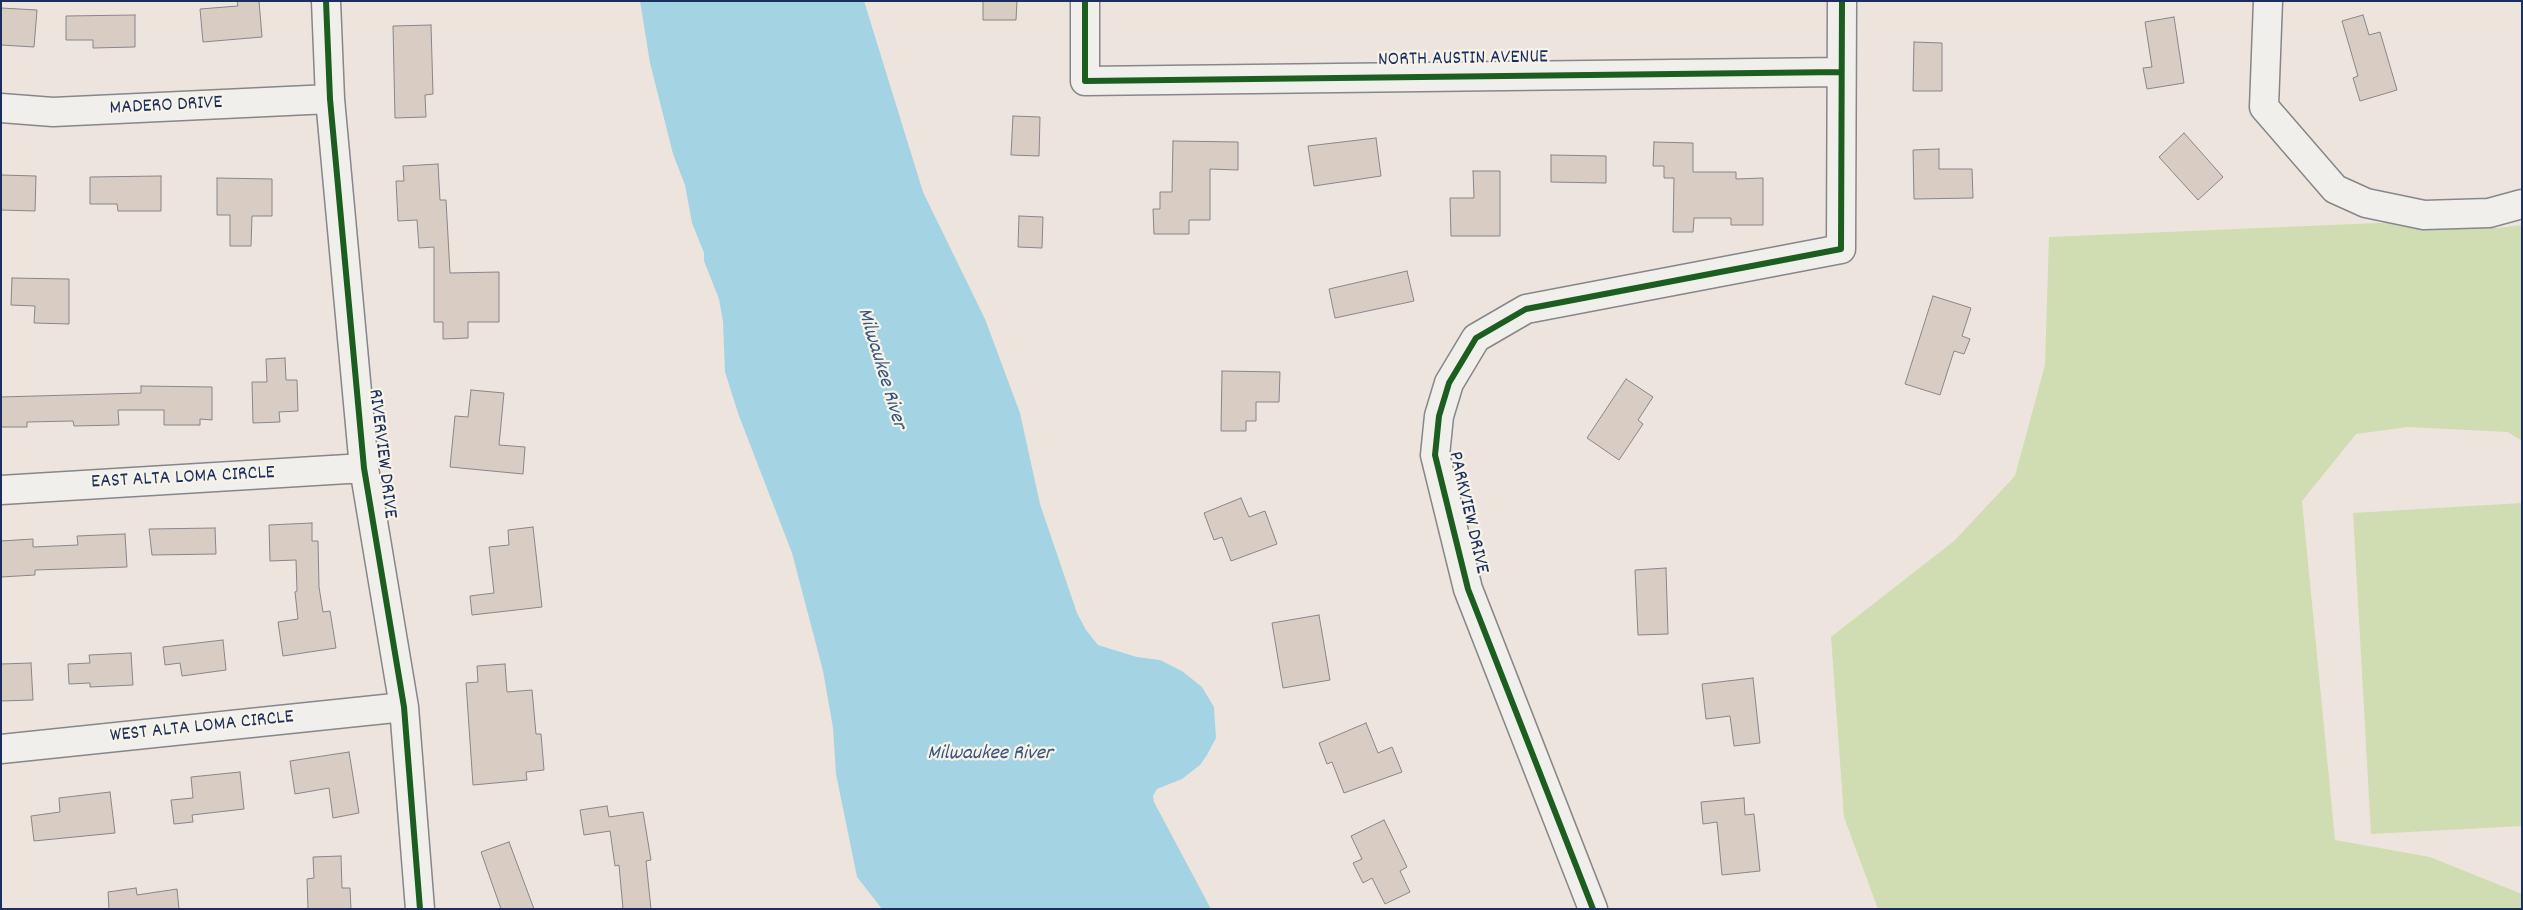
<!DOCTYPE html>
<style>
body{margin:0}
#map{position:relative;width:2523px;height:910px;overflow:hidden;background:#ede5dd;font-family:Dekko,sans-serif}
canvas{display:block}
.frame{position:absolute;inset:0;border:2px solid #1b2f5e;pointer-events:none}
</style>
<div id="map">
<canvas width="2523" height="910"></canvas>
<div class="frame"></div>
</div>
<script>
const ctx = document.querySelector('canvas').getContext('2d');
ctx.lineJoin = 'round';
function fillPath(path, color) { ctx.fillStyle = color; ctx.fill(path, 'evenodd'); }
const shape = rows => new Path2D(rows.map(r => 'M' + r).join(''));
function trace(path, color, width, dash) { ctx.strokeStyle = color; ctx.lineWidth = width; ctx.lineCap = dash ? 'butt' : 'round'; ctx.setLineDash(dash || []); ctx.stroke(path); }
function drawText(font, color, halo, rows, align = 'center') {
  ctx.font = font + ' Dekko,sans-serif'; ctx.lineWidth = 4.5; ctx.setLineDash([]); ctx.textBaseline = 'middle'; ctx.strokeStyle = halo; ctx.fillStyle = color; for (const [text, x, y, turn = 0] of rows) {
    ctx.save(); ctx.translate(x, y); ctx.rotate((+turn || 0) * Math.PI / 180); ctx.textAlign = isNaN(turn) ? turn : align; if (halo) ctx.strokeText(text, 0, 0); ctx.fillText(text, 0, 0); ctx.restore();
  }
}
fillPath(shape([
 [2426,221,2455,227,2498,228,2522,225,2522,441,2508,432,2408,427,2356,434,2302,501,2335,840,2430,857,2522,894,2522,909,1878,909,1844,817,1831,637,1954,541,2015,476,2045,365,2049,237],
 [2522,503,2522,826,2371,834,2353,513]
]), '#d0dcb1');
fillPath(shape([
 [640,1,864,1,923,192,985,319,1020,413,1040,504,1077,613,1086,630,1098,645,1137,657,1160,660,1182,671,1202,687,1214,707,1216,738,1207,755,1200,765,1182,779,1157,789,1153,796,1154,802,1211,909,882,909,857,877,836,774,833,728,823,671,792,553,739,416,725,372,723,322,719,299,704,261,704,253,692,223,685,185,673,154,650,63]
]), '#a4d4e3');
const building = shape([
 [237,1,259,1,262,37,203,42,200,9,238,6,237,1],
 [983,1,1017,1,1016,20,983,20,983,1],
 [1,8,37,10,34,47,1,45,1,8],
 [135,15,135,47,93,48,93,40,66,40,66,16,135,15],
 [2363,15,2369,35,2380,32,2397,90,2360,101,2353,78,2358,76,2342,21,2363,15],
 [2174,17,2184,83,2147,89,2143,68,2152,67,2145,22,2174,17],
 [431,25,433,94,425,95,426,117,395,118,393,26,431,25],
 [1914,42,1942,43,1942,91,1913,91,1914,42],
 [1013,116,1040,117,1039,156,1011,155,1013,116],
 [2184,133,2223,177,2198,200,2159,157,2184,133],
 [1376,138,1381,176,1314,186,1308,146,1376,138],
 [1173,141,1238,142,1238,170,1210,169,1210,220,1189,220,1189,234,1154,234,1153,209,1160,209,1160,192,1172,192,1173,141],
 [1654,142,1693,143,1693,172,1736,172,1736,179,1763,178,1763,225,1731,225,1731,218,1694,218,1693,232,1673,232,1674,178,1664,178,1664,166,1653,166,1654,142],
 [1939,149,1939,169,1972,169,1973,198,1914,199,1913,150,1939,149],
 [1551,155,1606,156,1606,183,1551,182,1551,155],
 [438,164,440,200,446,200,450,273,499,272,499,322,468,322,468,338,443,339,443,322,434,322,434,247,419,248,417,220,398,221,396,181,404,181,403,166,438,164],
 [1473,171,1500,171,1500,236,1451,236,1450,198,1474,198,1473,171],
 [1,175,36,176,35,211,1,210,1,175],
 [161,176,161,211,118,211,117,204,90,204,90,177,161,176],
 [217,178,272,179,272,216,252,216,251,246,230,246,230,215,217,215,217,178],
 [1019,216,1043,217,1042,248,1018,247,1019,216],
 [1407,271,1414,301,1335,318,1329,289,1407,271],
 [12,278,69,279,69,324,34,323,35,306,11,305,12,278],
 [1933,296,1971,308,1962,336,1970,339,1964,354,1954,351,1940,395,1905,384,1933,296],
 [285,358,286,380,297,380,298,411,279,412,280,422,253,423,252,382,267,382,266,359,285,358],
 [1222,371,1280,372,1279,402,1256,402,1256,421,1246,421,1246,431,1221,431,1222,371],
 [1626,379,1653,397,1638,420,1643,424,1619,460,1587,438,1626,379],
 [141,386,212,387,212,420,200,419,200,425,164,425,164,410,118,410,119,425,74,426,73,421,27,422,27,427,1,427,1,397,141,393,141,386],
 [471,390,504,393,499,445,525,447,523,474,450,467,455,416,468,417,471,390],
 [1241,498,1249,517,1265,511,1277,544,1231,561,1222,537,1214,540,1204,513,1241,498],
 [312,523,312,541,318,541,319,587,323,612,330,611,336,648,283,656,278,622,298,619,295,592,297,591,296,560,270,561,269,525,312,523],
 [533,527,542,607,472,615,470,596,494,593,489,547,509,545,508,530,533,527],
 [215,528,216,554,152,555,149,529,215,528],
 [125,534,127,567,35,570,35,575,1,577,1,541,33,539,33,547,78,545,77,536,125,534],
 [1666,568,1668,634,1638,635,1635,570,1666,568],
 [1319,615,1330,680,1283,688,1272,623,1319,615],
 [223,640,226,670,182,676,180,663,165,665,163,647,223,640],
 [131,653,133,685,90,687,90,683,69,684,68,664,90,663,89,655,131,653],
 [31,663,33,700,1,701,1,664,31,663],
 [505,664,507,692,532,690,536,734,541,734,544,770,526,772,527,780,473,785,466,683,478,682,477,666,505,664],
 [1753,678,1760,743,1734,746,1730,716,1706,719,1702,684,1753,678],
 [1366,723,1378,753,1392,747,1402,772,1344,793,1332,762,1327,764,1319,743,1366,723],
 [349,752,359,813,333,818,329,788,295,794,290,761,349,752],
 [240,772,244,809,192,815,193,822,174,824,171,800,193,798,191,777,240,772],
 [110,792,115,833,34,841,31,816,60,812,59,798,110,792],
 [1744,798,1745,815,1754,814,1760,871,1722,875,1717,822,1703,824,1701,802,1744,798],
 [607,806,609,817,643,812,651,860,646,861,651,909,623,909,619,865,615,866,610,831,584,835,580,810,607,806],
 [1384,820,1407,867,1400,871,1410,892,1385,904,1372,878,1363,883,1353,863,1362,859,1351,836,1384,820],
 [509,842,534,909,501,909,481,852,509,842],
 [341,856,342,888,350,888,351,909,308,909,307,879,314,878,313,857,341,856],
 [136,888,137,895,177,889,179,909,109,909,108,892,136,888]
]);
fillPath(building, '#d9ccc3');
trace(building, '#86868b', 1);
const minor = shape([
 [326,1,330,99,364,468,404,707,420,909],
 [1085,1,1085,81,1841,72],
 [2268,1,2264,107,2335,189,2366,203,2424,215,2489,213,2522,204],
 [1,108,53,112,330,99],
 [1,490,364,468],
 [1,749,404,707],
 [1593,909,1468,589,1435,455,1439,416,1449,383,1476,338,1526,309,1841,249,1842,1]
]);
trace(minor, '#86868b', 31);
trace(minor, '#f1efeb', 28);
trace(shape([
 [326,1,330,99,364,468,404,707,420,909],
 [1085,1,1085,81,1841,72],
 [1593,909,1468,589,1435,455,1439,416,1449,383,1476,338,1526,309,1841,249,1842,1]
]), '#1b5e20', 6);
drawText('20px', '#1b2f5e', '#f7f3e8', [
 ["NORTH AUSTIN AVENUE",1463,60,-1],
 ["MADERO DRIVE",166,107,-3],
 ["RIVERVIEW DRIVE",381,454,83],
 ["EAST ALTA LOMA CIRCLE",183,479,-3],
 ["PARKVIEW DRIVE",1467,513,77],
 ["WEST ALTA LOMA CIRCLE",202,728,-6]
]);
drawText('italic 21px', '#355680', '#f7f3e8', [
 ["Milwaukee River",880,369,73],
 ["Milwaukee River",990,755]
]);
</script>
